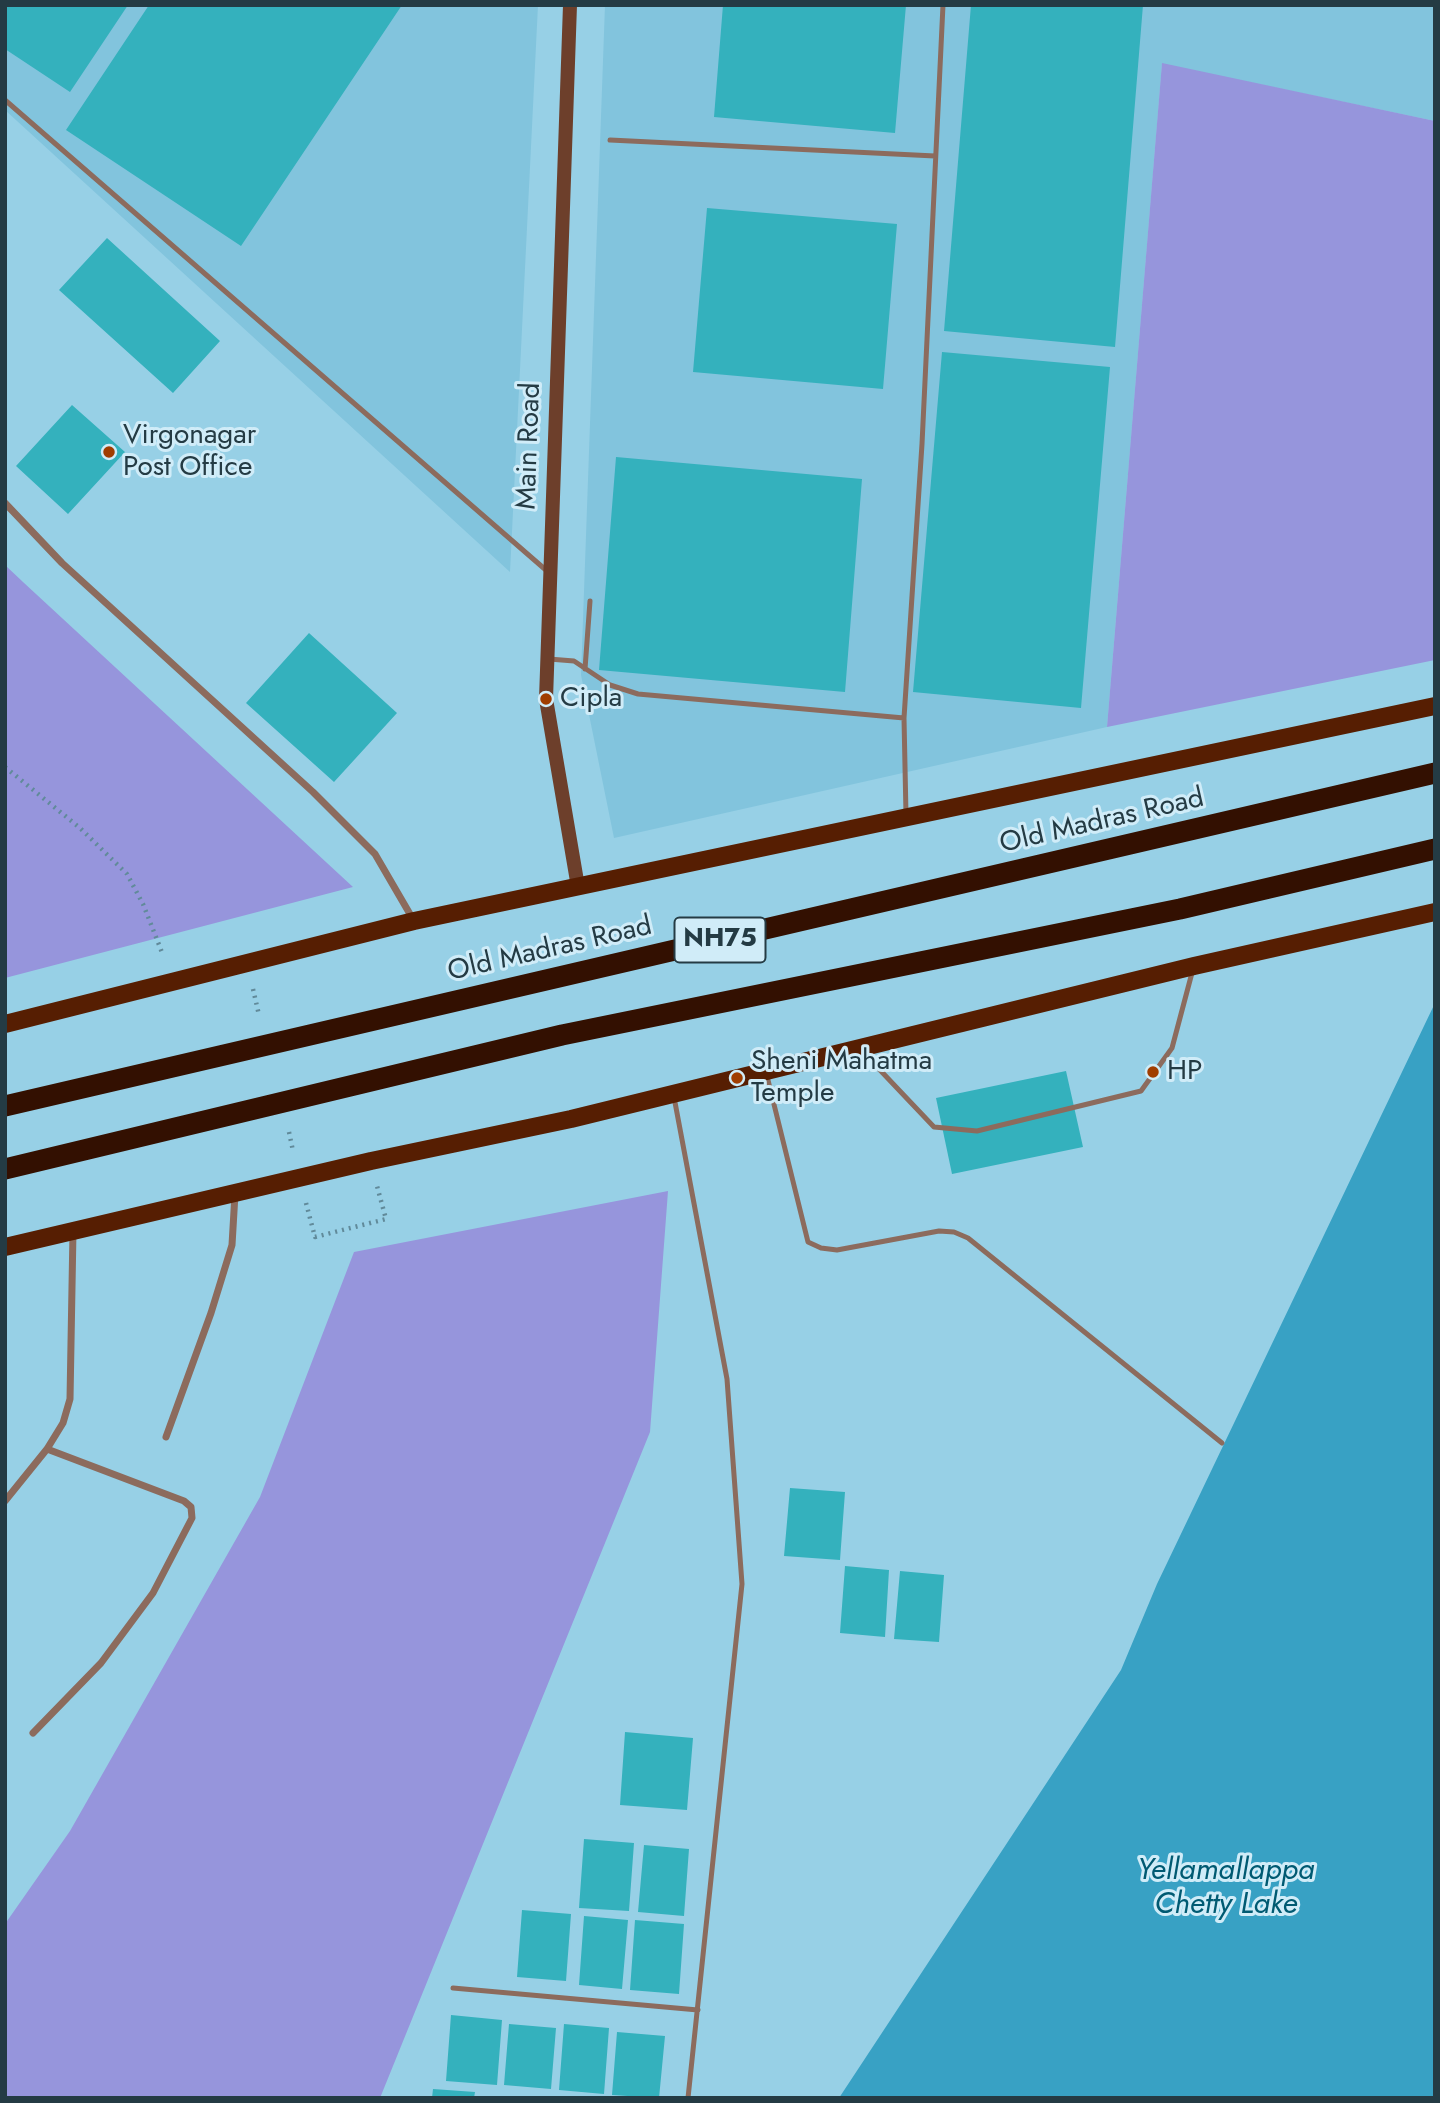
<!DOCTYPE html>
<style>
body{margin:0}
#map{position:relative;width:1440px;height:2103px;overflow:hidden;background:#97d0e6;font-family:Jost,sans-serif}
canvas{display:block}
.frame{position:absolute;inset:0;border:7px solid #243b44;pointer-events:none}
</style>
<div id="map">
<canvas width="1440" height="2103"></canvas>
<div class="frame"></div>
</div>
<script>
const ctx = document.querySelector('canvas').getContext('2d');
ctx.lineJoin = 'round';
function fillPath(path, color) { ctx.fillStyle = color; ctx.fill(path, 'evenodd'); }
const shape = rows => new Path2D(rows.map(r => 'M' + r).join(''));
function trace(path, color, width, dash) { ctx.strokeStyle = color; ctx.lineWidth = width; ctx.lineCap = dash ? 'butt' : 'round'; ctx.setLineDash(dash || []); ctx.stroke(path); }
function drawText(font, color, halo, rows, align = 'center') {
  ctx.font = font + ' Jost,sans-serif'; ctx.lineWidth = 6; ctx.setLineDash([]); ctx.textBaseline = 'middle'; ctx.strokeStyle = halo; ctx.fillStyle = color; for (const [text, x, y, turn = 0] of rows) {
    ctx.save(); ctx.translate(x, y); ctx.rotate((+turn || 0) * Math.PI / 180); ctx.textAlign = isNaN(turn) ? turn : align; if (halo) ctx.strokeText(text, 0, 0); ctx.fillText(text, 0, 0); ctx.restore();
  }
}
fillPath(shape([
 [5,5,538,5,510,572,5,110],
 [605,5,1435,5,1435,121,1162,64,1107,727,614,838,581,675]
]), '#82c4dd');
fillPath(shape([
 [1162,63,1435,121,1435,660,1107,727],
 [5,565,23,582,353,887,5,978],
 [668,1191,650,1432,380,2098,5,2098,5,1924,70,1831,260,1497,354,1252]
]), '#9695dc');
fillPath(shape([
 [1435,1003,1435,2098,839,2098,1121,1670,1157,1584]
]), '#38a1c4');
fillPath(shape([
 [5,5,128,5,70,92,5,49],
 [149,5,402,5,241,246,66,130],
 [723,5,906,5,895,133,714,117],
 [971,5,1143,5,1115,347,944,331],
 [707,208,897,224,883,389,693,372],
 [107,238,220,341,173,393,59,290],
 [942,352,1110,367,1081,708,913,692],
 [72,405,125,452,68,514,16,466],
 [616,457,862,479,845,692,599,670],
 [309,633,397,713,334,782,246,703],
 [1066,1071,1083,1147,952,1174,936,1098],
 [790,1488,845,1492,840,1560,784,1556],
 [845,1566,889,1570,885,1637,840,1633],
 [900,1571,944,1575,939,1642,894,1639],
 [625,1732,693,1738,687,1810,620,1805],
 [584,1839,634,1843,629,1911,579,1908],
 [644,1845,689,1849,684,1916,638,1912],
 [522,1910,571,1914,566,1981,517,1977],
 [584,1916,628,1920,622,1989,579,1985],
 [635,1920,684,1924,679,1994,630,1990],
 [451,2015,502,2020,497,2085,446,2081],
 [509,2024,556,2028,551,2089,504,2085],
 [564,2024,609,2028,604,2094,559,2090],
 [617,2032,665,2036,659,2098,612,2095],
 [433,2089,475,2092,474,2098,432,2098]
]), '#34b1bd');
trace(shape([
 [5,767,80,828,127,874,143,904,163,955],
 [253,989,259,1015],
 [289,1132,293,1151],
 [306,1203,315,1237,386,1219,377,1186]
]), '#618a9a', 4.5, [2, 5]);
trace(shape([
 [5,100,547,571],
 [610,140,935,156],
 [549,659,574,661,610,685,638,694,904,718],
 [585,669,590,601],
 [906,815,904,718,922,444,943,5],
 [861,1050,934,1127,977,1131,1141,1091,1172,1048,1193,969],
 [766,1072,808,1242,821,1248,837,1250,939,1231,954,1232,968,1238,1222,1443],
 [674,1097,727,1379,742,1584,688,2098],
 [453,1988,698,2010]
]), '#8c6b5d', 5);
trace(shape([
 [5,503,62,563,313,792,375,854,414,921],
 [166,1437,211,1313,232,1245,235,1194],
 [5,1501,47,1449,63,1423,70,1399,73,1231],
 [33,1733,101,1663,153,1593,192,1518,191,1507,184,1501,47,1449]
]), '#8c6b5d', 7);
trace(shape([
 [570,5,546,699,578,887]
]), '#6d3f2b', 14);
trace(shape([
 [5,1024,414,921,1435,706],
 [5,1247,371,1161,571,1119,1194,966,1435,912]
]), '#561e02', 18);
trace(shape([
 [5,1106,1435,773],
 [5,1169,562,1035,1180,909,1435,849]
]), '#331001', 21);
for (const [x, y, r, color] of [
 [109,452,7,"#a03d00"],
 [546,699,7,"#a03d00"],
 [1153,1072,7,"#a03d00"],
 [737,1078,7,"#a03d00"]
]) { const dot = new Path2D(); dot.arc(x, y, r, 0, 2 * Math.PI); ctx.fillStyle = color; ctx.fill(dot); trace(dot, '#d0ecf8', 2.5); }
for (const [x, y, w] of [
 [720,940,91]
]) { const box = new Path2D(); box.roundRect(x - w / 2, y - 22.5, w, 45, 5); ctx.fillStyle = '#d0ecf8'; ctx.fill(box); trace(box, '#243b44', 2); }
drawText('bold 26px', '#243b44', null, [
 ["NH75",720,940]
]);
drawText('28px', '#243b44', '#d0ecf8', [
 ["Virgonagar",123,436],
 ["Post Office",123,468],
 ["Cipla",560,699],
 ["Sheni Mahatma",751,1062],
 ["Temple",751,1094],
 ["HP",1167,1072]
], 'left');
drawText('28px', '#243b44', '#d0ecf8', [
 ["Main Road",530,446,-88],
 ["Old Madras Road",1102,822,-13],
 ["Old Madras Road",550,950,-13]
]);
drawText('italic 30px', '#005a72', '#d0ecf8', [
 ["Yellamallappa",1226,1872],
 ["Chetty Lake",1226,1906]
]);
</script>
